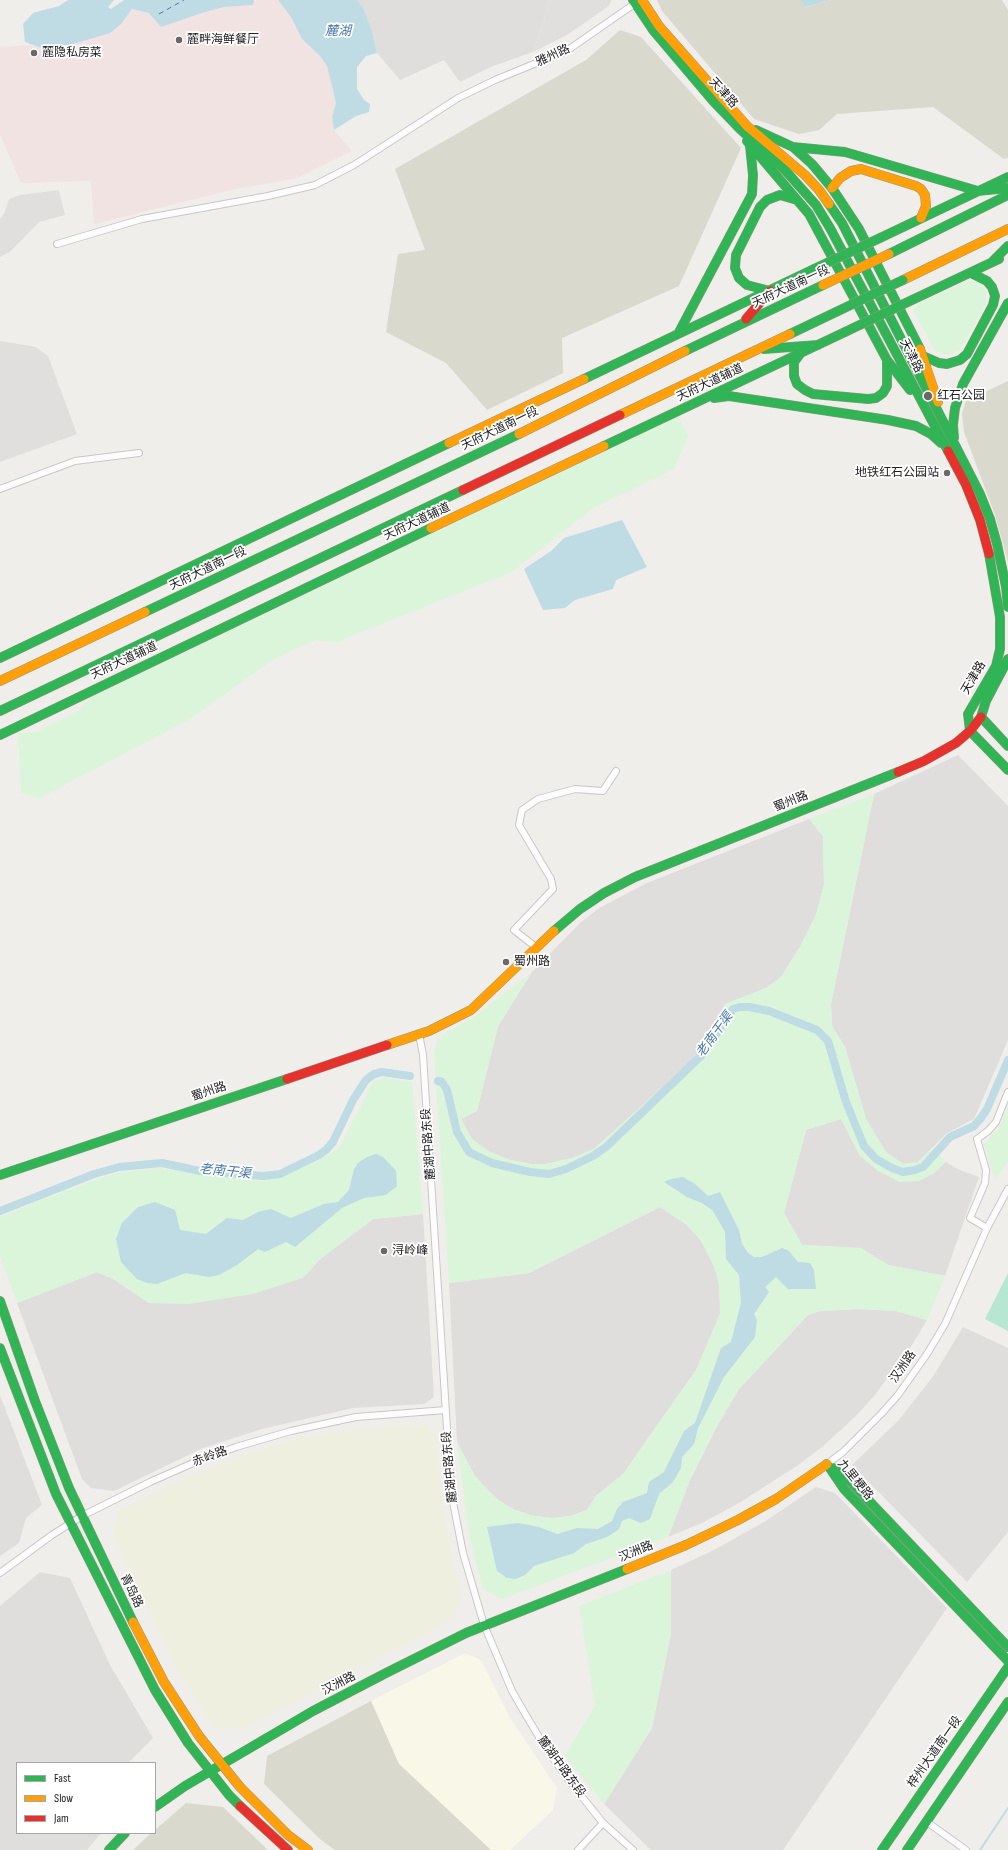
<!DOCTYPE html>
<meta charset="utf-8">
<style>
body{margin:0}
#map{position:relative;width:1008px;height:1850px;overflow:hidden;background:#f0eeeb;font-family:"Sofia Sans Condensed",sans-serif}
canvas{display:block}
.legend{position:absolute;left:16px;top:1762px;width:140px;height:72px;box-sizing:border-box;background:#fff;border:1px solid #a7a7a7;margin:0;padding:5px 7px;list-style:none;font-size:12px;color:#222}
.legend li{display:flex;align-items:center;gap:8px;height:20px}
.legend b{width:20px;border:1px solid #a7a7a7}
</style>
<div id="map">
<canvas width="1008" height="1850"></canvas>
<ul class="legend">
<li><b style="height:5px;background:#30b455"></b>Fast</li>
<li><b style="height:5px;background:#ff9f0a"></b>Slow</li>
<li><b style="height:5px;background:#e5322d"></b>Jam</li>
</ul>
</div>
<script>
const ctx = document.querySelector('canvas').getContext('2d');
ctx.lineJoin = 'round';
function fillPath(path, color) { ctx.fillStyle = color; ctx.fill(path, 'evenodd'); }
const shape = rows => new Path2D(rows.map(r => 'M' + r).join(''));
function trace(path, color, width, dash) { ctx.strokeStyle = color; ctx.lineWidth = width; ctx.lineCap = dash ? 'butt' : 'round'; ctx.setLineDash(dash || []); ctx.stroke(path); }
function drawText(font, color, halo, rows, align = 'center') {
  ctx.font = font + ' "Sofia Sans Condensed","Noto Sans SC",sans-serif'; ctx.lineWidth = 3.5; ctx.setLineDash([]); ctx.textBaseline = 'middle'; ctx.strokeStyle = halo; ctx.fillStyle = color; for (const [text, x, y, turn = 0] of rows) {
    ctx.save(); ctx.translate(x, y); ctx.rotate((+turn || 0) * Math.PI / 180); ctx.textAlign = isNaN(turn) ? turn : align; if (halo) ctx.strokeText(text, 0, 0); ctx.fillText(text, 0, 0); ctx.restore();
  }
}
fillPath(shape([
 [357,0,549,0,543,23,533,52,493,66,460,82,444,60,400,80,377,53,372,31,363,7],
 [958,755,1008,806,1008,1040,974,1119,947,1133,918,1162,903,1164,886,1152,866,1119,845,1047,832,1026,831,1004,874,794],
 [809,819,823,836,824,885,816,915,800,947,781,977,766,988,725,1004,701,1050,695,1058,594,1149,572,1158,546,1164,532,1164,510,1160,488,1151,472,1139,461,1119,477,1111,498,1026,532,972,579,924,599,908,647,883],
 [841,1119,860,1156,933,1174,946,1162,960,1170,979,1177,945,1276,888,1265,861,1248,802,1245,784,1213,806,1130],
 [660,1207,687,1225,701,1241,712,1260,719,1281,720,1314,696,1370,623,1474,596,1496,587,1510,571,1516,553,1518,534,1516,515,1510,498,1500,484,1486,475,1476,457,1442,449,1283,529,1273],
 [423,1214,434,1397,424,1404,353,1408,262,1429,203,1448,114,1491,91,1488,82,1479,17,1303,97,1272,115,1280,149,1303,303,1278,319,1260,373,1219],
 [858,1309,896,1311,927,1320,910,1348,874,1396,856,1416,823,1446,797,1466,739,1503,702,1523,668,1537,690,1480,717,1426,739,1389,808,1315,820,1311],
 [963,1327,1008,1348,1008,1532,967,1582,852,1465,898,1421,934,1375],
 [0,1395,42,1505,26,1518,19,1543,0,1556],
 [816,1487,835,1493,947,1608,783,1850,651,1850,604,1804,652,1728,671,1633,671,1570,714,1550,764,1522],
 [40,1572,70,1578,110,1665,153,1738,128,1763,17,1763,17,1833,101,1833,87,1850,0,1850,0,1606]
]), '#dfdedc');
fillPath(shape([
 [254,0,278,0,291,17,302,39,321,57,327,66,336,103,332,117,334,130,352,151,297,178,226,191,94,224,91,181,21,183,0,134,0,47,32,45,44,49,121,24,132,9,149,13,202,13,224,7,253,5]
]), '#f1e3e1');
fillPath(shape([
 [465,1653,481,1660,510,1718,557,1788,553,1810,510,1850,491,1850,399,1764,371,1701]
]), '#f8f7e8');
fillPath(shape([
 [657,0,802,0,804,8,830,0,1002,0,1008,10,1008,158,1004,159,933,107,837,114,819,130,799,134,754,119,662,11],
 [620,30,641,37,741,148,679,286,562,338,563,373,487,410,446,363,386,332,398,254,425,250,395,169,586,60],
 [1008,381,1008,562,995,515,964,432,962,414,966,401],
 [371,1701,399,1764,491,1850,335,1850,321,1840,264,1784,267,1756],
 [186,1803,223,1807,268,1850,133,1850,151,1833,155,1833,155,1830]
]), '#d9d9cd');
fillPath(shape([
 [427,1425,437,1435,440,1485,451,1555,462,1596,455,1618,243,1728,214,1728,178,1671,113,1536,118,1512,183,1479,233,1459,296,1439,358,1428]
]), '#efefdf');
fillPath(shape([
 [971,281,977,282,982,286,986,292,986,303,960,350,949,355,935,351,913,310,920,303,963,283],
 [678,416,688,436,674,469,592,509,512,572,337,642,315,640,271,661,190,719,40,798,21,793,18,733,36,732,78,711,91,697],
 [874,794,831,1004,832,1026,845,1047,866,1119,886,1152,903,1164,918,1162,932,1148,946,1162,933,1174,919,1181,900,1182,878,1171,860,1156,841,1119,806,1130,784,1213,802,1245,861,1248,888,1265,945,1276,927,1320,896,1311,858,1309,820,1311,808,1315,739,1389,717,1426,690,1480,668,1537,502,1599,483,1590,469,1534,457,1442,475,1476,484,1486,498,1500,515,1510,534,1516,553,1518,571,1516,587,1510,596,1496,623,1474,696,1370,720,1314,720,1292,716,1271,701,1241,687,1225,660,1207,529,1273,449,1283,434,1051,438,1040,447,1032,475,1016,532,972,498,1026,477,1111,461,1119,472,1139,488,1151,510,1160,532,1164,546,1164,572,1158,594,1149,695,1058,701,1050,725,1004,766,988,781,977,800,947,816,915,824,885,823,836,809,819],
 [385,1078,412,1082,423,1214,372,1219,319,1260,303,1278,253,1294,189,1304,149,1303,115,1280,97,1272,17,1303,0,1256,0,1217,46,1198,115,1173,159,1168,258,1181,280,1178,317,1161,339,1148,374,1080],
 [1008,1106,1008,1162,995,1180,984,1144,999,1128],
 [671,1570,671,1633,652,1728,604,1804,565,1756,595,1705,579,1606]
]), '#daf5da');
fillPath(shape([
 [1008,1273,1008,1331,985,1319]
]), '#b7e6d2');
fillPath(shape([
 [549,0,611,0,609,6,567,35,533,52,543,23],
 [59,190,65,215,39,222,10,252,0,257,0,219,4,214,9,199,20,195],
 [0,341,36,347,48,356,77,434,0,462]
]), '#e0dfde');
fillPath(shape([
 [68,0,114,0,108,7,111,9,124,0,254,0,253,5,224,7,202,13,161,27,149,13,132,9,121,24,110,33,73,44,44,49,25,42,23,24,33,13,59,6],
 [278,0,357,0,363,7,372,31,377,53,366,56,357,67,357,89,364,100,370,104,369,112,356,116,334,130,332,117,336,103,327,66,321,57,302,39,291,17],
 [802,0,830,0,803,8],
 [622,520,647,567,616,580,613,589,575,600,565,608,543,610,524,569,551,551,564,538],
 [376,1154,383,1157,396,1171,397,1186,386,1195,364,1198,342,1208,295,1247,286,1242,265,1252,258,1249,237,1265,219,1275,209,1277,186,1273,157,1284,147,1283,137,1279,121,1262,116,1239,122,1223,138,1207,155,1202,175,1210,180,1230,206,1234,227,1218,243,1220,258,1212,271,1209,291,1218,324,1204,338,1202,349,1190,354,1169,358,1163,367,1157],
 [683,1177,695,1184,708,1196,720,1192,739,1230,742,1244,748,1253,754,1257,762,1257,782,1248,788,1250,798,1262,810,1263,814,1270,816,1289,788,1289,776,1277,765,1287,769,1292,754,1314,757,1320,755,1337,724,1377,698,1428,694,1444,682,1457,681,1468,673,1482,659,1494,650,1519,641,1523,629,1518,622,1521,619,1529,607,1537,586,1544,574,1553,534,1566,525,1575,516,1579,507,1578,497,1571,487,1527,518,1523,539,1527,557,1534,577,1528,598,1529,612,1521,617,1509,623,1502,647,1493,649,1482,664,1472,684,1431,695,1423,721,1348,731,1342,741,1303,739,1275,726,1259,725,1232,713,1211,702,1203,687,1197,664,1182,671,1179]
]), '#bfdbe3');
trace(shape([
 [980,1850,1008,1808]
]), '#bfdbe3', 2);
trace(shape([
 [438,1081,442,1082,447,1090,457,1132,469,1152,492,1163,530,1172,549,1174,566,1169,593,1156,606,1147,703,1054,733,1009,740,1007,749,1007,769,1011,817,1030,828,1041,846,1102,864,1146,876,1159,892,1168,903,1172,915,1170,923,1167,950,1137,974,1126,981,1118,987,1109,1008,1060],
 [0,1211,94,1174,119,1167,162,1163,200,1171,263,1176,280,1174,319,1155,326,1150,333,1142,353,1100,366,1080,374,1074,382,1072,410,1076]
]), '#bfdbe3', 8);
trace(shape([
 [159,14,184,0]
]), '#4a7aab', 1, [5, 4]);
const street = shape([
 [57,244,142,219,268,196,315,185,354,165,458,98,495,80,568,50,637,2],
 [0,489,75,461,139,453],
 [537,948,514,930,553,889,551,879,519,825,522,810,538,799,575,789,603,791,616,771],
 [419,1034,423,1055,450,1475,452,1497,463,1553,484,1625,512,1691,527,1717,545,1747,570,1782,603,1823,633,1850],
 [987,1228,970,1218,985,1183,986,1170,977,1139,988,1131,996,1122,1008,1092],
 [827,1464,843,1452,882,1413,898,1395,927,1354,945,1324,987,1228,1008,1189],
 [0,1573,52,1535,82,1516,150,1482,193,1463,236,1447,291,1431,356,1417,446,1410],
 [927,1822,966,1850],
 [578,1850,603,1823]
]);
const fast = shape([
 [633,0,653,30,714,102,740,129,784,169,816,205,830,228,948,451],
 [756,130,793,147,812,164,832,188,859,229,920,349],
 [747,141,809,214,887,360,910,390],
 [793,147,845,152,978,191],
 [978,191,1008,188],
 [829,204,842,223,980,494,990,519,997,544,1006,587,1008,607],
 [880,238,1008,177],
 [889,254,1008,195],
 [993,261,1008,246],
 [770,291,747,285,739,278,735,268,736,255,760,207,767,200,780,195,797,200],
 [912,300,999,259],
 [678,334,752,194,753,175,750,146],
 [790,334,836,312],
 [764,349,818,345],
 [685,351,823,285],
 [800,354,794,362,794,376,797,384,805,390,813,394,868,399,876,398,883,393,887,386,887,360],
 [923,356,939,363,947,364,960,360,967,354,993,305,995,296,992,287,987,281,971,273],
 [584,379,814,269],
 [714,398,729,396,888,420,916,426,931,434,941,443],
 [954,438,953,425,955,408,963,384,1008,303],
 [604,446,845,332],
 [989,554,1000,617,1000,649,996,666,968,714,970,731,1008,770],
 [145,612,519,434],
 [0,658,449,443],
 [1008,659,986,701,981,717,1008,746],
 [0,711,463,490],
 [0,735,431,528],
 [554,931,580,909,604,893,635,877,898,772],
 [0,1175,287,1079],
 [0,1301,35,1401,69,1488,133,1622],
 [0,1348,56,1494,155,1690,188,1743,229,1795,240,1806],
 [827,1464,844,1489,1008,1661],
 [833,1468,851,1482,1008,1647],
 [155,1807,185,1786,313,1711,386,1673,466,1633,627,1569],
 [109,1850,125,1833],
 [882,1850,1008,1667],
 [907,1850,1008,1702]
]);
const slow = shape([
 [642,0,659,26,747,126,805,175,819,190,829,204],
 [832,188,840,178,851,171,861,169,916,186,921,189,925,195,926,206,921,218],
 [903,280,1008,229],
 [920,349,938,402],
 [620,415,790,334],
 [519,434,685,351],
 [449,443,584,379],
 [431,528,604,446],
 [0,681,145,612],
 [387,1045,429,1031,471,1010,554,931],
 [627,1569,686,1545,738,1520,776,1499,827,1464],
 [133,1622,164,1682,199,1736,240,1787,288,1835,308,1850]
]);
const jam = shape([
 [746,319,770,291],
 [948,451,966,485,980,520,989,554],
 [463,490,620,415],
 [898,772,924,761,956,743,970,731,981,717],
 [287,1079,387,1045],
 [240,1806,288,1850]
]);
trace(street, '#c9c8c7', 8);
trace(fast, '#999a82', 10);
trace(slow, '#999a82', 10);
trace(jam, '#999a82', 10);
trace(street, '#fdfcfc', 6);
trace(fast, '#30b455', 9);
trace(slow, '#ff9f0a', 9);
trace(jam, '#e5322d', 9);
const fastBridge = shape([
 [814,269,880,238],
 [836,312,903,280],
 [845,332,912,300]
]);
const slowBridge = shape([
 [823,285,889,254]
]);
trace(fastBridge, '#999a82', 10, []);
trace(slowBridge, '#999a82', 10, []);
trace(fastBridge, '#30b455', 9);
trace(slowBridge, '#ff9f0a', 9);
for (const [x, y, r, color] of [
 [179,40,4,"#6a6968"],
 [34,53,4,"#6a6968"],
 [928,396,5,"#6a6968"],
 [947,473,4,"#6a6968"],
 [506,962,4,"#6a6968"],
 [384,1251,4,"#6a6968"]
]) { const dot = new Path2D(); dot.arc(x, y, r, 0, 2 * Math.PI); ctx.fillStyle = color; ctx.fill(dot); trace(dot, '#fff', 1.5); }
drawText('12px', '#222', '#fff', [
 ["麓畔海鲜餐厅",187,40],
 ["麓隐私房菜",42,53],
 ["红石公园",937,396],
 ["地铁红石公园站",939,473,"right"],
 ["蜀州路",514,962],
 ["浔岭峰",392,1251]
], 'left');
drawText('12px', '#222', '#fff', [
 ["雅州路",553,56,-25],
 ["天津路",723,93,48],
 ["天府大道南一段",791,287,-25],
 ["天津路",911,356,63],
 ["天府大道辅道",710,383,-25],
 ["天府大道南一段",500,429,-26],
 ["天府大道辅道",417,522,-25],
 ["天府大道南一段",208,569,-26],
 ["天府大道辅道",124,661,-25],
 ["天津路",974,678,-60],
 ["蜀州路",791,802,-22],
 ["蜀州路",209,1092,-19],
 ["麓湖中路东段",429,1144,-94],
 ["汉洲路",903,1367,-55],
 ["赤岭路",210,1457,-20],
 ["麓湖中路东段",450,1467,-95],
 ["九里梗路",855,1480,51],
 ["汉洲路",636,1552,-22],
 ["青岛路",131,1591,64],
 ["汉洲路",339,1684,-27],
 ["梓州大道南一段",935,1752,-55],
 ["麓湖中路东段",561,1767,54]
]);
drawText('italic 13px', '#4a7aab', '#fff', [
 ["麓湖",338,32],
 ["老南干渠",715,1035,-54],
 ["老南干渠",225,1172,6]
]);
</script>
